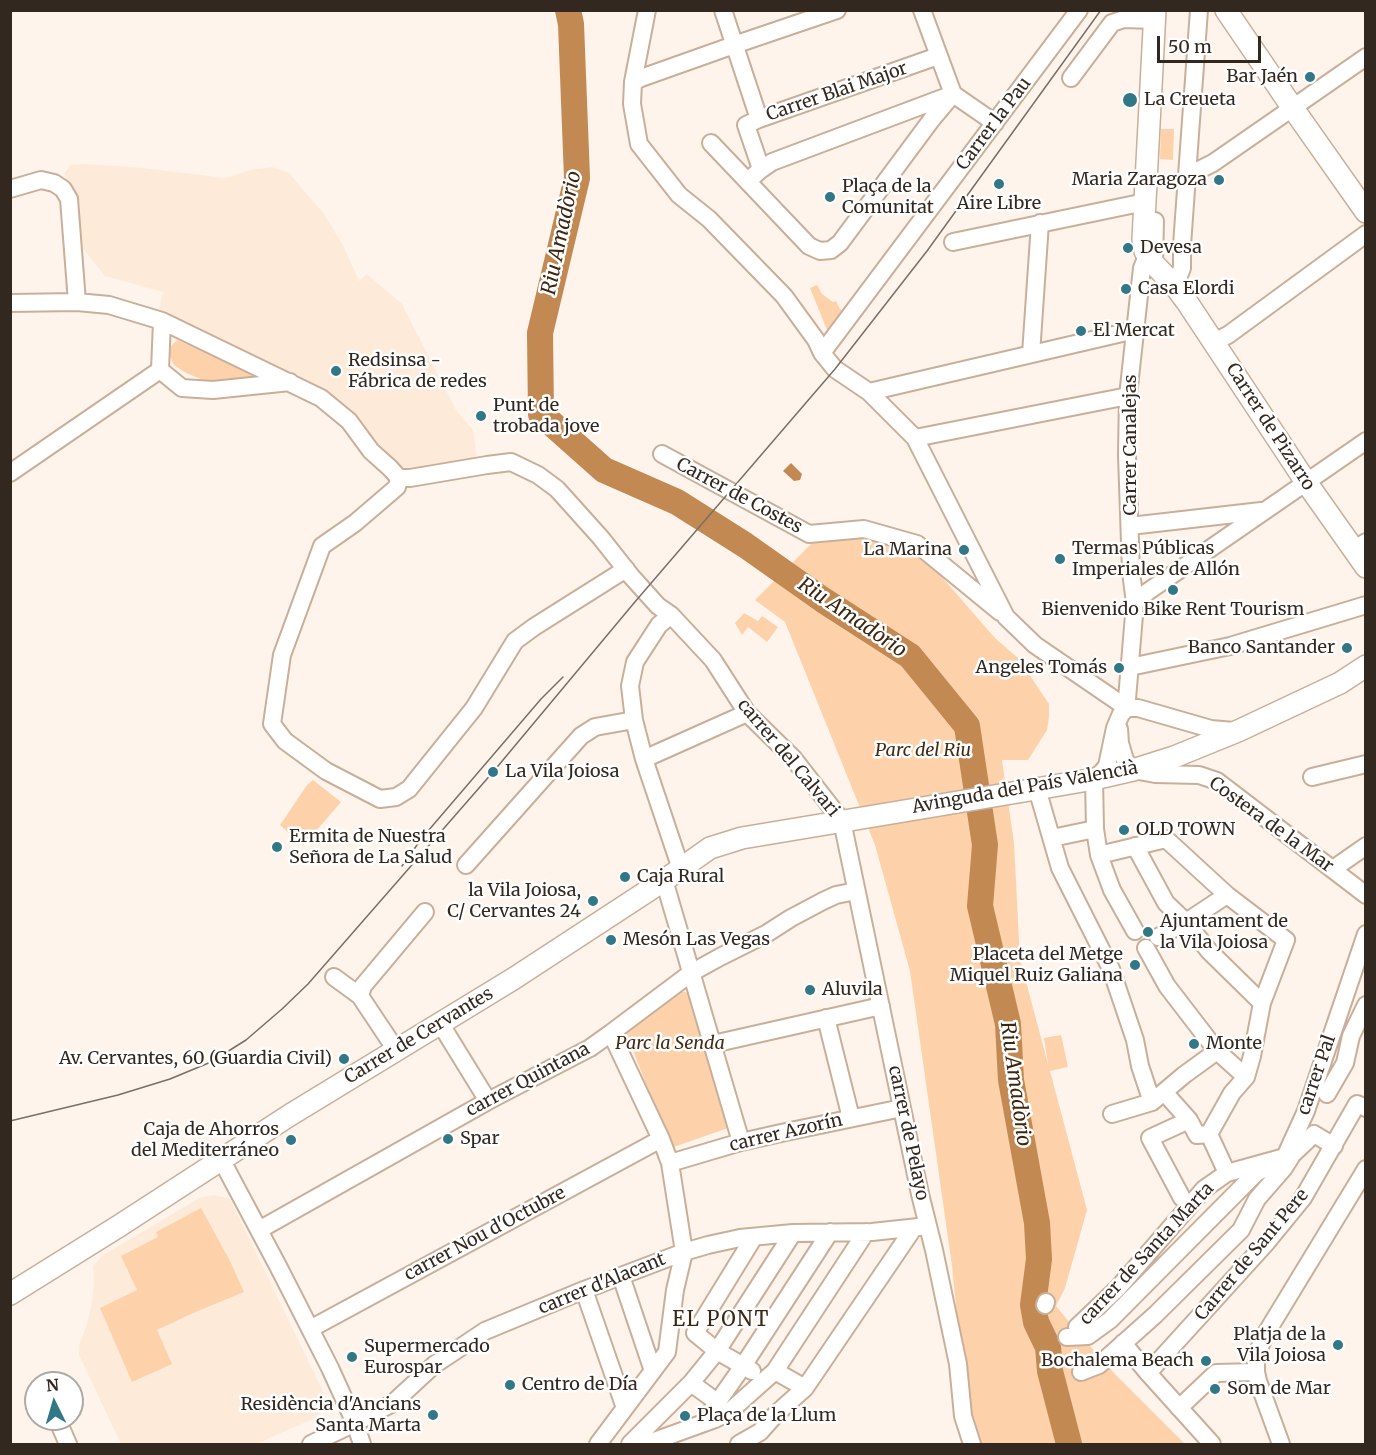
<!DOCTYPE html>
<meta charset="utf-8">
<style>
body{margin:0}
#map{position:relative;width:1376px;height:1455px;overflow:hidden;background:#fff4eb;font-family:Merriweather,serif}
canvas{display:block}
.frame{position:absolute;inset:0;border:12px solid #32281f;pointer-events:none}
.north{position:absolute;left:24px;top:1371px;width:60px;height:60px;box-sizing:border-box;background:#fff;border:2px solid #ada9a5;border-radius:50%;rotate:355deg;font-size:16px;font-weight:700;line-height:24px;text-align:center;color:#32281f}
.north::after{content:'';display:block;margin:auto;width:21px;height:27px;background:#327785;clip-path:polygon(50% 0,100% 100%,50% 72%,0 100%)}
.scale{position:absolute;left:1157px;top:36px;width:104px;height:27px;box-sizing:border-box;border:3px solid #32281f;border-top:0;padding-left:8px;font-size:18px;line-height:21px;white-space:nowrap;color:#32281f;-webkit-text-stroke:4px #fff;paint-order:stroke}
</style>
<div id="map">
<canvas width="1376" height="1455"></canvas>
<div class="frame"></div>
<div class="north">N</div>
<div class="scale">50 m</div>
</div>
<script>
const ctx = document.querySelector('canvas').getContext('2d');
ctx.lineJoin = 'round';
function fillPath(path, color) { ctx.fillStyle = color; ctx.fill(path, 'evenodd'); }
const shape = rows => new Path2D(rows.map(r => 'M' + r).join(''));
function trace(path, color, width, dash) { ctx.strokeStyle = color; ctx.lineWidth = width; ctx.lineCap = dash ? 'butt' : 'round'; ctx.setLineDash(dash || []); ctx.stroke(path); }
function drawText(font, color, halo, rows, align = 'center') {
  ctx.font = font + ' Merriweather,serif'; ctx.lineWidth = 5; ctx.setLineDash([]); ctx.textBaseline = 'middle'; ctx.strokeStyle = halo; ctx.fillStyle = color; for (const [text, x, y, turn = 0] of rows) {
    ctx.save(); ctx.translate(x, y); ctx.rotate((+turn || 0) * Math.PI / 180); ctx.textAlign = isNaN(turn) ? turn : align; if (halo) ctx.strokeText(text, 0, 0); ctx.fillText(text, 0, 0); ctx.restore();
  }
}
fillPath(shape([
 [86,164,134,167,226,178,250,170,272,167,289,173,324,214,343,245,359,281,367,274,402,304,456,410,473,430,478,466,410,478,290,382,224,340,159,309,163,292,105,276,81,246,73,190,64,174,70,165],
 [214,1195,230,1199,330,1406,313,1419,256,1444,121,1444,79,1355,79,1345,86,1327,91,1308,94,1283,93,1266,102,1256,199,1198]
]), '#feead9');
fillPath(shape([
 [1161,129,1174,129,1173,160,1160,159],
 [817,285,822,294,833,302,836,301,840,309,846,313,831,332,827,330,810,288],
 [177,340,258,376,257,380,218,381,203,380,186,373,174,365,170,356,170,347],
 [865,536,909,550,934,568,995,638,1018,658,1049,704,1049,717,1047,730,1028,760,1002,760,1014,843,1020,959,1048,1064,1044,1038,1061,1035,1068,1067,1050,1071,1087,1210,1065,1288,1056,1306,1075,1329,1115,1374,1185,1444,976,1444,967,1413,952,1266,910,971,875,845,785,622,755,600,814,541],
 [744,613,758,621,762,616,778,627,767,642,748,627,742,635,735,623],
 [313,780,341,802,303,846,280,825,307,785],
 [682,991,688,993,693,998,731,1127,671,1148,625,1030],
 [201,1208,230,1261,244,1292,193,1313,157,1330,172,1364,132,1382,100,1308,137,1290,121,1256,158,1237,156,1232]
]), '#fdd2aa');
fillPath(shape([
 [791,463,802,474,800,480,794,481,783,471]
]), '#c28953');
trace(shape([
 [568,10,571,24,577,178,540,333,541,414,604,470,677,502,745,545,823,600,910,656,967,726,985,845,980,906,1008,1024,1011,1080,1037,1223,1039,1259,1033,1305,1036,1322,1048,1347,1050,1371,1069,1444]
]), '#c28953', 26);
const minor = shape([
 [647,10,633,82,632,104,639,144,679,195,709,219,784,296,816,340,822,353,835,369,869,392,915,438,1006,617,1035,645,1127,708],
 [723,10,759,119],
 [922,10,953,94,995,123],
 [1071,78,1112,23,1124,19,1154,20],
 [633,82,641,78,734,45,837,10],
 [711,143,809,246,820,251,831,250,840,243,932,119,953,94,772,162,759,171,748,181],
 [761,169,746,125,759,119,938,56],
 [1188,171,1199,170,1213,163,1366,57],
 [10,189,41,180,54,183,63,189,69,199,77,302],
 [953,242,1145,202],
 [1154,262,1155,221],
 [1175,286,1182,268,1182,245,1199,10],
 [10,303,77,302,109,305,162,321,321,398,349,421,371,451,390,468,399,478,410,478,487,465,511,462,538,475,557,489,601,538,631,576,658,606,671,615,713,660,747,713,793,758,842,821,920,1194,934,1250,958,1364,963,1416,972,1444],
 [162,321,160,370,182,388,213,390,290,382],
 [1213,340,1220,339,1228,335,1366,234],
 [822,353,1079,10],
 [1031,354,1040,223],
 [869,392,1135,330],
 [915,438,1128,396],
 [662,454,809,534,864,529,917,544,1000,612],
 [10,473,160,370],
 [399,478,397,487,355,523,322,546,282,655,272,724,285,741,326,771,380,799,396,797,409,789,474,708,515,641,534,627,626,569],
 [1130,526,1261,511],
 [1353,550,1366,542],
 [1135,603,1140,597,1366,441],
 [671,615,659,625,635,662,630,686,634,720,644,759,681,869],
 [1130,667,1230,646,1366,605],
 [1127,708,1127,699,1135,603,1131,572,1127,455,1128,396,1142,268,1147,256],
 [1119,729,1120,743,1125,760,1133,770,1155,774,1199,775,1217,781,1366,895],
 [644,759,747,713],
 [1312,777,1366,764],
 [1036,789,1040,799,1060,868,1111,969,1135,1040,1140,1066,1152,1102],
 [1052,838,1095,829],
 [1135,846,1166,903,1186,922,1209,951,1262,1003],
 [1099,855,1166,839,1227,895,1286,940,1262,1003,1252,1056,1246,1077,1232,1093,1209,1134],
 [466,865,581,736,595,727,634,720],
 [1333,869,1366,846],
 [664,880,741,1142],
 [1135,931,1112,890,1099,855,1095,829,1094,779,1102,772,1107,766,1115,728,1121,714,1127,708,1138,708,1211,729,1234,731],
 [1158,937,1186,922,1227,895],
 [1146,948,1167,986,1217,1051,1246,1077],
 [334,977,360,996],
 [826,1018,851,1118],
 [440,1023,488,1101],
 [713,1044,881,1006],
 [396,1050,360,996,363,986,425,912],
 [1164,1092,1189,1120,1197,1135,1209,1134],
 [1327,1094,1345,1063,1351,1036,1366,1005],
 [1112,1114,1152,1102,1184,1075,1217,1051],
 [1209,1134,1227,1173],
 [221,1159,278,1266,330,1368,355,1423,362,1444],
 [670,1163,741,1142,781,1133,902,1108],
 [1182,1198,1150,1138,1189,1120],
 [259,1230,488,1101,590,1048,611,1033,691,973,720,957,766,934,791,918,823,901,836,895,856,891],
 [621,1276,653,1371],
 [584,1290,625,1408],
 [1045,1305,1046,1302],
 [310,1329,661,1139],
 [1088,1336,1077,1327,1118,1288,1204,1189,1227,1173,1285,1157,1306,1111,1366,934],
 [1067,1337,1088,1336,1110,1320,1256,1173,1294,1153,1314,1134,1334,1146],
 [1123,1343,1148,1373,1212,1444],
 [752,1371,717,1351,695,1333,754,1237],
 [775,1371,805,1388],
 [1081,1372,1099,1365,1155,1315,1241,1230,1257,1199,1284,1168,1291,1157],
 [1148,1373,1267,1242,1303,1198,1357,1104,1366,1108],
 [691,1383,717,1402],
 [1179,1408,1216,1373,1256,1372],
 [57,1419,68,1444],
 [715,1419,710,1413,743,1366,830,1232],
 [311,1444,355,1423,393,1403,434,1365,485,1331,584,1290,684,1252,708,1245,740,1238,793,1233,872,1232,928,1226],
 [598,1444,667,1352,675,1290,684,1252,670,1163,661,1139,611,1033],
 [630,1444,691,1383,717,1351,793,1233],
 [646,1444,715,1419,729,1412,775,1371,866,1232],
 [739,1444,760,1432,776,1414,805,1388,913,1229],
 [1281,1444,1258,1381,1256,1372,1256,1359,1259,1349,1265,1335,1366,1169]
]);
const major = shape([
 [1155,10,1143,239,1145,251,1151,261,1175,286,1187,302,1306,482,1366,567],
 [1226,10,1292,107,1366,212],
 [10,1294,119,1226,290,1115,513,979,666,879,710,848,742,838,1036,789,1094,779,1133,770,1174,757,1238,731,1340,683,1366,666]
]);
trace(minor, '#c9af99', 20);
trace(major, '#c9af99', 24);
trace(minor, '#fff', 16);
trace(major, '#fff', 21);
trace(shape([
 [402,866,422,838,541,699,563,677],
 [10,1121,118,1095,170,1079,211,1062,246,1040,282,1009,308,984,493,772,634,603,835,369,927,251,1101,10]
]), '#7a6f66', 1.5);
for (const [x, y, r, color] of [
 [1310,77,6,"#327785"],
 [1130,100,8,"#327785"],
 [1219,180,6,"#327785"],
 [999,184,6,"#327785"],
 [830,197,6,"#327785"],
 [1128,248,6,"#327785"],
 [1126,289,6,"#327785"],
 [1081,331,6,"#327785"],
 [336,371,6,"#327785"],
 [481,416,6,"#327785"],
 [964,550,6,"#327785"],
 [1060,559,6,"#327785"],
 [1173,590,6,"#327785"],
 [1347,648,6,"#327785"],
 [1119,668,6,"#327785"],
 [493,772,6,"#327785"],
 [1124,830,6,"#327785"],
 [277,847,6,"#327785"],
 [625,877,6,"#327785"],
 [593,901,6,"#327785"],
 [1148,932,6,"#327785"],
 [611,940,6,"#327785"],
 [1135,965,6,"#327785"],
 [810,990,6,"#327785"],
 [1194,1044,6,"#327785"],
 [344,1059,6,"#327785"],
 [448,1139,6,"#327785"],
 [291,1140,6,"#327785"],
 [1338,1345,6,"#327785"],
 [352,1357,6,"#327785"],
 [1206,1361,6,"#327785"],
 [510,1385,6,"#327785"],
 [1215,1389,6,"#327785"],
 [433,1415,6,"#327785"],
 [685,1416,6,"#327785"]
]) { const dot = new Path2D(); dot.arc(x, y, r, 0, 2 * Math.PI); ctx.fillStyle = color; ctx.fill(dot); trace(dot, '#fff', 2); }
drawText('18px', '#32281f', '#fff', [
 ["Bar Jaén",1298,77,"right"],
 ["La Creueta",1144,100],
 ["Maria Zaragoza",1207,180,"right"],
 ["Plaça de la",842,187],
 ["Comunitat",842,208],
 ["Aire Libre",999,204,"center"],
 ["Devesa",1140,248],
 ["Casa Elordi",1138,289],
 ["El Mercat",1093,331],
 ["Redsinsa -",348,361],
 ["Fábrica de redes",348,382],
 ["Punt de",493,406],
 ["trobada jove",493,427],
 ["Termas Públicas",1072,549],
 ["Imperiales de Allón",1072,570],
 ["La Marina",952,550,"right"],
 ["Bienvenido Bike Rent Tourism",1173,610,"center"],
 ["Banco Santander",1335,648,"right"],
 ["Angeles Tomás",1107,668,"right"],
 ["La Vila Joiosa",505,772],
 ["OLD TOWN",1136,830],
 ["Ermita de Nuestra",289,837],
 ["Señora de La Salud",289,858],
 ["Caja Rural",637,877],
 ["la Vila Joiosa,",581,891,"right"],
 ["C/ Cervantes 24",581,912,"right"],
 ["Ajuntament de",1160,922],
 ["la Vila Joiosa",1160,943],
 ["Mesón Las Vegas",623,940],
 ["Placeta del Metge",1123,955,"right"],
 ["Miquel Ruiz Galiana",1123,976,"right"],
 ["Aluvila",822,990],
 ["Monte",1206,1044],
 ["Av. Cervantes, 60 (Guardia Civil)",332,1059,"right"],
 ["Caja de Ahorros",279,1130,"right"],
 ["del Mediterráneo",279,1151,"right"],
 ["Spar",460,1139],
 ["Platja de la",1326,1335,"right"],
 ["Vila Joiosa",1326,1356,"right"],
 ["Supermercado",364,1347],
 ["Eurospar",364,1368],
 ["Bochalema Beach",1194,1361,"right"],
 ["Centro de Día",522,1385],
 ["Som de Mar",1227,1389],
 ["Residència d'Ancians",421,1405,"right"],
 ["Santa Marta",421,1426,"right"],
 ["Plaça de la Llum",697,1416]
], 'left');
drawText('18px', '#32281f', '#fff', [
 ["Carrer Blai Major",837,92,-19],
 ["Carrer la Pau",994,124,-53],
 ["Carrer de Pizarro",1270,427,57],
 ["Carrer Canalejas",1131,445,-90],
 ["Carrer de Costes",739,496,28],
 ["carrer del Calvari",788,758,50],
 ["Avinguda del País Valencià",1025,788,-10],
 ["Costera de la Mar",1271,825,36],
 ["Carrer de Cervantes",419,1036,-31],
 ["carrer Pal",1317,1075,-71],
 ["carrer Quintana",528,1080,-28],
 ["carrer Azorín",786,1133,-13],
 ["carrer de Pelayo",908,1133,78],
 ["carrer Nou d'Octubre",485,1234,-28],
 ["carrer de Santa Marta",1147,1254,-47],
 ["Carrer de Sant Pere",1252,1255,-50],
 ["carrer d'Alacant",602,1284,-22]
]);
drawText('italic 18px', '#442c14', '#fff', [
 ["Parc del Riu",923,751],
 ["Parc la Senda",670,1044]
]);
drawText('italic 20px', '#3e260e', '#fff', [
 ["Riu Amadòrio",562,233,-78],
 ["Riu Amadòrio",852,618,34],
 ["Riu Amadòrio",1015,1084,82]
]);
ctx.letterSpacing = '1.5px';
drawText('20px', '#3b2714', '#fff', [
 ["EL PONT",721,1320]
]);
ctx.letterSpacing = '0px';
</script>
